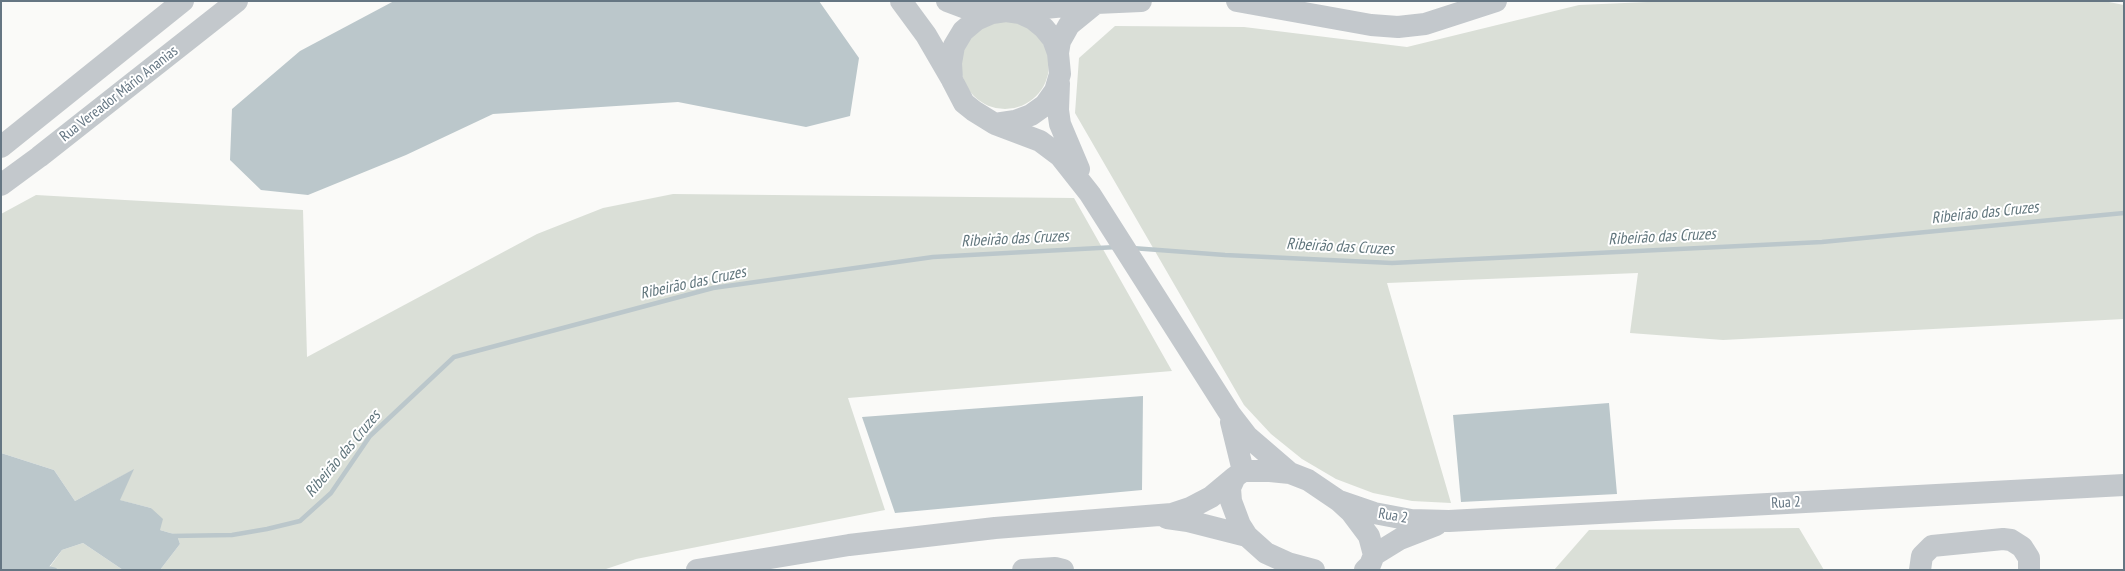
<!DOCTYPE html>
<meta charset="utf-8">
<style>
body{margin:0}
#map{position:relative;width:2125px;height:571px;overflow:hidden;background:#fafaf8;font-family:"PT Sans Narrow",sans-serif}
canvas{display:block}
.frame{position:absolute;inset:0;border:2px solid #657683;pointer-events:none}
</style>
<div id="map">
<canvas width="2125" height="571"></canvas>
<div class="frame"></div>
</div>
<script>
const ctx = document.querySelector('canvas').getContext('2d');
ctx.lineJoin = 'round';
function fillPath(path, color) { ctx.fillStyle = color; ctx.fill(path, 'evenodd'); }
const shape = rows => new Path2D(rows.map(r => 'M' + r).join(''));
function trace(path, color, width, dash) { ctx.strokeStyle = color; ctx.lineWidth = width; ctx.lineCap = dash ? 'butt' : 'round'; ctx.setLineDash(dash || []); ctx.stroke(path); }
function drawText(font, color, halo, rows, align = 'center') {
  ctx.font = font + ' "PT Sans Narrow",sans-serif'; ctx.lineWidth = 4; ctx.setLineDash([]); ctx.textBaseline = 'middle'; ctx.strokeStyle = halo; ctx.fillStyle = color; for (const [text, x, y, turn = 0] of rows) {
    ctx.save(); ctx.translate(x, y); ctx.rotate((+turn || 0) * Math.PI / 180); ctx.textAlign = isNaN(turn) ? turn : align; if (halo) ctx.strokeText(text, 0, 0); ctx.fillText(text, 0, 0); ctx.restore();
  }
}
fillPath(shape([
 [1670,1,2104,1,2124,5,2124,319,1723,340,1630,333,1638,273,1387,283,1451,503,1412,501,1373,493,1336,479,1302,459,1271,434,1244,405,1075,113,1079,58,1115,26,1244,27,1407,47,1579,5],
 '961 65a44 44 0 1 1 88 0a44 44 0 1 1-88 0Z',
 [673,194,1074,198,1172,371,848,398,885,510,636,559,603,570,160,570,180,544,177,535,160,530,151,508,119,500,133,470,75,501,54,470,1,453,1,214,36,195,303,210,307,357,537,234,603,208],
 [1799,528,1824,570,1554,570,1589,530],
 [83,543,123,570,52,570,49,568,62,550]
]), '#dadfd7');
fillPath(shape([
 [394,1,819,1,859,58,850,116,806,127,678,102,493,114,406,155,308,195,261,190,230,160,232,109,300,51],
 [1143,396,1142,490,895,513,862,417],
 [1609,403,1617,494,1461,502,1453,415],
 [1,453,54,470,75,501,134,469,120,500,151,508,163,519,160,530,177,535,180,544,160,570,123,570,83,543,62,550,49,567,52,570,1,570]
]), '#bbc7cb');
trace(shape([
 [1132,248,1225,255,1392,263,1822,242,2124,213],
 [171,536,232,535,267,529,300,521,331,493,370,436,454,357,713,288,933,257,1117,247],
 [43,567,55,570]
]), '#bbc7cb', 4.5);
trace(shape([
 [901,1,926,35,951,78],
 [947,1,971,10,992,13],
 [1237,1,1371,25,1398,27,1425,24,1496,1],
 [1006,11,1020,13,1033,19,1044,28,1053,39,1058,53,1060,74,1055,91,1045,105,1031,115,1015,121,995,124,974,111,964,103,952,80,951,63,954,46,963,31,976,20,992,13,1006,11],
 [1014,11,1096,3,1141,1],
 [1058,53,1060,41,1069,25,1096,3],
 [1059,83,1058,110,1060,124,1079,169],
 [995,124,1040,141,1060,156,1090,194,1230,414,1247,436,1290,473],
 [1,147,183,1],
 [1,185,39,157,237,1],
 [1231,422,1243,471],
 [1339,501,1374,513,1411,520,1449,521,2124,485],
 [1167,518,1188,521,1247,536],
 [1374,555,1400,539,1436,525],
 [697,570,849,545,995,528,1172,514,1190,508,1211,497,1235,477],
 [1023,570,1055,568,1063,570],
 [1314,570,1288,563,1266,553,1247,536,1240,525,1231,501,1230,488,1235,477,1243,471,1270,471,1290,473,1308,480,1339,501,1351,512,1369,536,1374,555,1370,565,1365,570],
 [1920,570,1922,556,1932,546,2003,539,2011,540,2022,547,2029,558,2029,570]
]), '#c3c8cc', 22);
drawText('15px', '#657683', '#fff', [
 ["Rua Vereador Mário Ananias",119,94,-38],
 ["Rua 2",1786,503,-3],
 ["Rua 2",1393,516,10]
]);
drawText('italic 16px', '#60757c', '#fff', [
 ["Ribeirão das Cruzes",1985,213,-6],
 ["Ribeirão das Cruzes",1662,237,-3],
 ["Ribeirão das Cruzes",1015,239,-3],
 ["Ribeirão das Cruzes",1340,247,3],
 ["Ribeirão das Cruzes",693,283,-12],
 ["Ribeirão das Cruzes",343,454,-50]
]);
</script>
